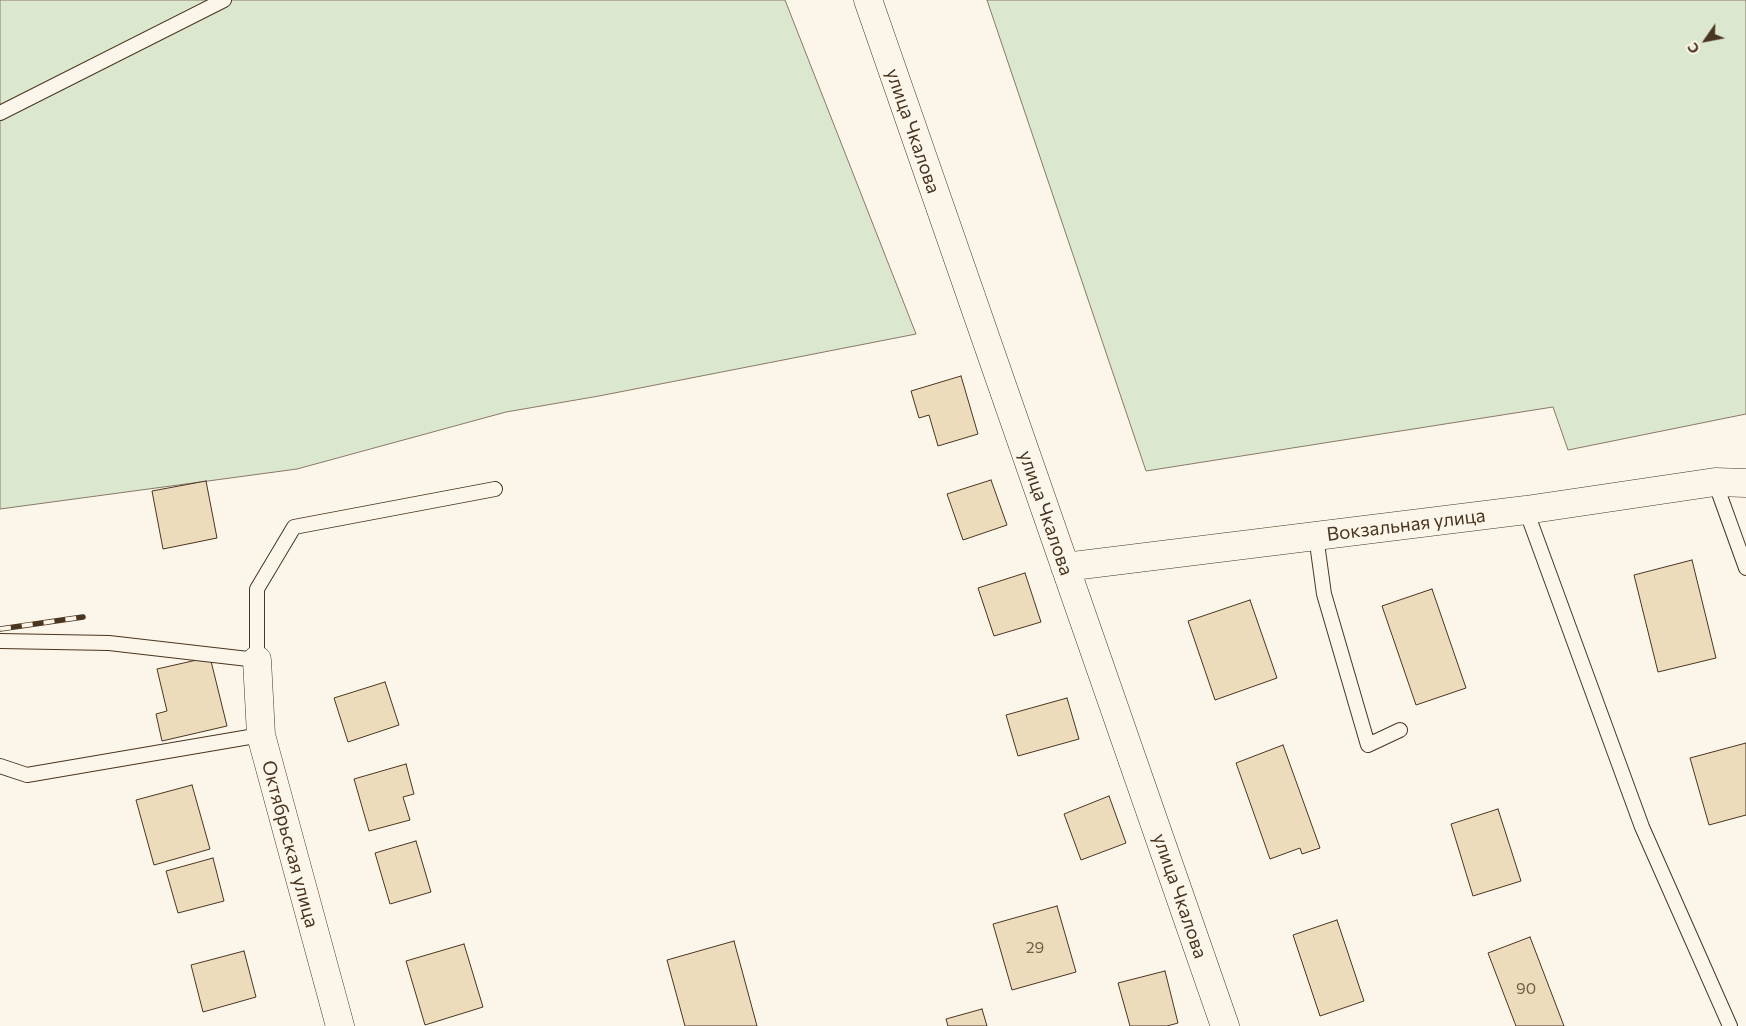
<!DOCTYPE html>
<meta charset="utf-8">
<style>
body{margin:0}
#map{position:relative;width:1746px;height:1026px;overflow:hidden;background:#fbf6e9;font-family:Commissioner,sans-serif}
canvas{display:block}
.north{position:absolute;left:1681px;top:15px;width:50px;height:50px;-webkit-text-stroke:4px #fbf6e9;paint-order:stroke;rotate:237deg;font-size:14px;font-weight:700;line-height:20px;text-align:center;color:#4a3520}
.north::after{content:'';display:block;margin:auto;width:18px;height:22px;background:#4a3520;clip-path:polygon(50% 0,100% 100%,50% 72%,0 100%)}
</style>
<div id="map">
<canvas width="1746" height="1026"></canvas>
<div class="north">С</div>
</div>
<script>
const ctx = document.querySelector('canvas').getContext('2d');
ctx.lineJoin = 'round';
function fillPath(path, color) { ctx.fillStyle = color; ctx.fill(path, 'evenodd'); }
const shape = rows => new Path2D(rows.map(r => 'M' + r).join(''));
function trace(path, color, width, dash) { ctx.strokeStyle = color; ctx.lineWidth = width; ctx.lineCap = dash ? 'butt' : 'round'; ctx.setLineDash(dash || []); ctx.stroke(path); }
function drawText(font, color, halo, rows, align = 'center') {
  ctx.font = font + ' Commissioner,sans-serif'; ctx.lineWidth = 4; ctx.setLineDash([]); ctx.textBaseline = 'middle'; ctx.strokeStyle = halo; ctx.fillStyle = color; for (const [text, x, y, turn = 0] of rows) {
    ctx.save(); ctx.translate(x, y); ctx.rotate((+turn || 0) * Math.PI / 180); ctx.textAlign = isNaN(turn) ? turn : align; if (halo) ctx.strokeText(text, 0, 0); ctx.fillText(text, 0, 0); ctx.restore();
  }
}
const green = shape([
 [0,0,785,0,916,334,599,396,506,412,297,469,0,509,0,0],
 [987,0,1746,0,1746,414,1568,450,1553,407,1146,471,987,0]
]);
fillPath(green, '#dce7d0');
trace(green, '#887966', 1);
const building = shape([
 [961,376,978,434,938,446,929,415,919,418,911,391,961,376],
 [991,480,1007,525,963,540,947,494,991,480],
 [206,481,217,538,163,549,152,491,206,481],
 [1692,560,1716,658,1658,672,1634,575,1692,560],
 [1025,573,1041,622,994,636,978,588,1025,573],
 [1432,589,1466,688,1416,705,1382,606,1432,589],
 [1250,600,1277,678,1215,700,1188,621,1250,600],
 [210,657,227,726,162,741,156,714,167,711,157,669,210,657],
 [385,682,399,725,348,742,334,698,385,682],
 [1067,698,1079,739,1018,756,1006,715,1067,698],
 [1746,743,1746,815,1709,825,1690,758,1746,743],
 [1283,745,1320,848,1302,854,1300,848,1270,859,1236,763,1283,745],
 [406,764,414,794,403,797,410,820,369,831,354,779,406,764],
 [192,785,210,849,154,865,136,800,192,785],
 [1109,796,1126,843,1081,860,1064,814,1109,796],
 [1498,809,1521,881,1473,896,1451,824,1498,809],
 [416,841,431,892,390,904,375,853,416,841],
 [213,858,224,901,178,913,166,871,213,858],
 [1057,906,1076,972,1012,990,993,924,1057,906],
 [1337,920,1364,1001,1320,1016,1293,935,1337,920],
 [1530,937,1564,1026,1516,1026,1488,953,1530,937],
 [734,941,757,1026,685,1026,667,960,734,941],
 [464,944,483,1007,425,1025,406,961,464,944],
 [244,951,256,997,203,1012,191,965,244,951],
 [1165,971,1178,1023,1167,1026,1130,1026,1118,983,1165,971],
 [982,1009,987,1026,948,1026,946,1019,982,1009]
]);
fillPath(building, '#ecdcbc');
trace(building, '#4a3520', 1);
const lane = shape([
 [0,113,224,0],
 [1715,482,1746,568],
 [1526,510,1642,827,1730,1026],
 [1316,536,1324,594,1368,745,1400,730],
 [0,641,109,643,257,660,257,589,294,527,495,489],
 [0,766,27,775,261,735]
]);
const street = shape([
 [868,0,1225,1026],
 [1065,567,1526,510,1715,482,1746,483],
 [257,660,261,735,340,1026]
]);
trace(lane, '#4a3520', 16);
trace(street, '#4a3520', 29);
trace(lane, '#fbf6e9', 14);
trace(street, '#fbf6e9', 28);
const rail = shape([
 [0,629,83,617]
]);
trace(rail, '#4a3520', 5.5);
trace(rail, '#fbf6e9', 4, [11]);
drawText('16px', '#725f47', null, [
 ["29",1035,948],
 ["90",1526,989]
]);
drawText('19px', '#4a3520', '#fbf6e9', [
 ["улица Чкалова",913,131,71],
 ["улица Чкалова",1046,513,71],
 ["Вокзальная улица",1406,525,-7],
 ["Октябрьская улица",290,844,75],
 ["улица Чкалова",1180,896,71]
]);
</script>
